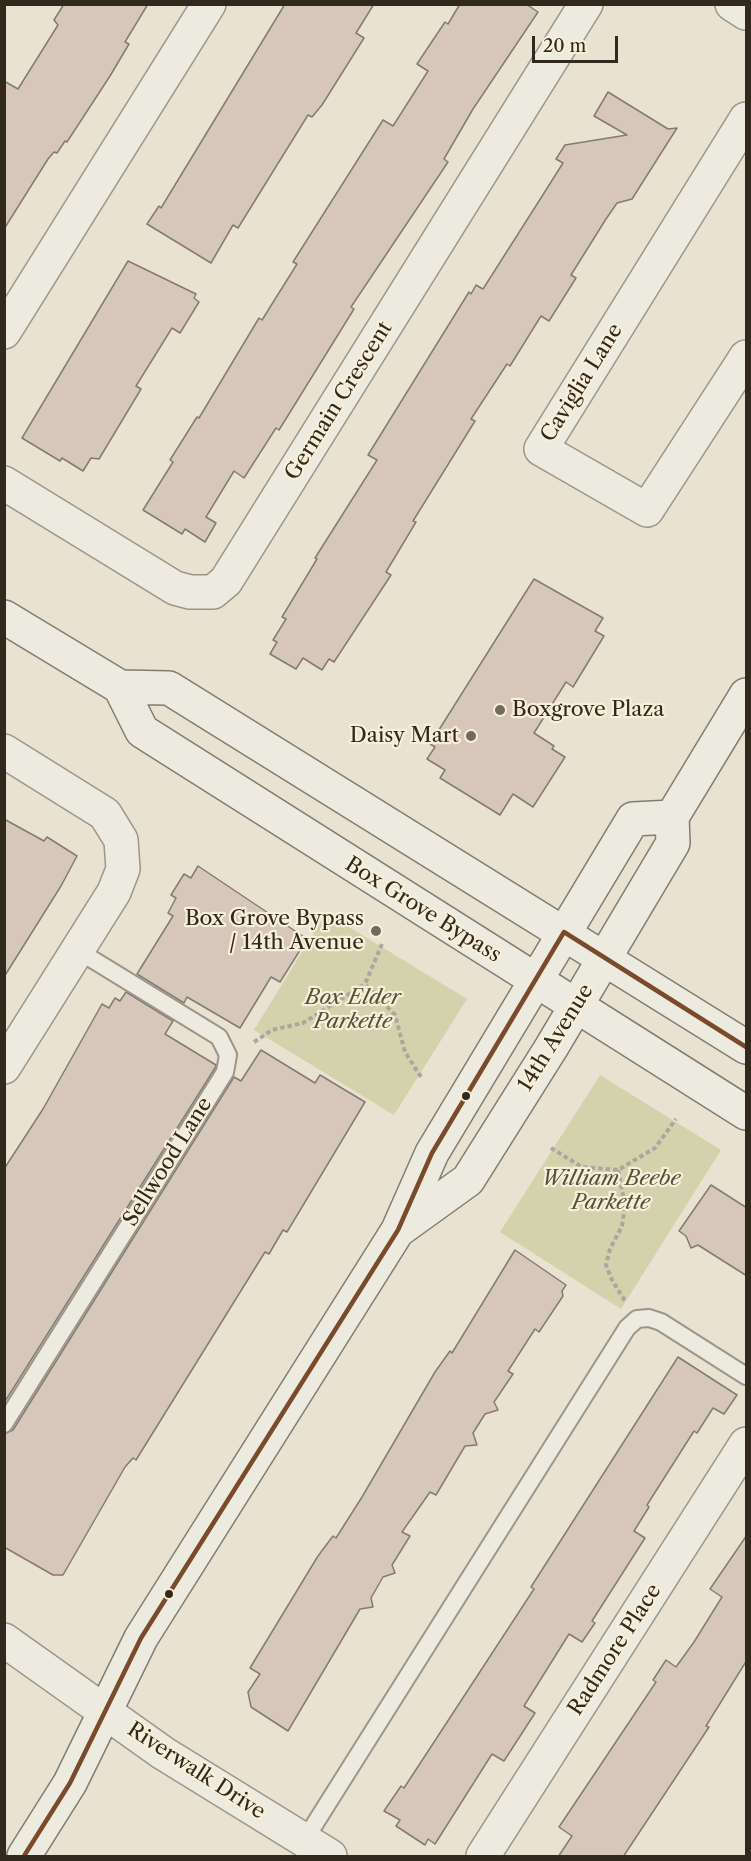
<!DOCTYPE html>
<style>
body{margin:0}
#map{position:relative;width:751px;height:1861px;overflow:hidden;background:#eae2d0;font-family:"Libre Caslon Text",serif}
canvas{display:block}
.frame{position:absolute;inset:0;border:6px solid #31291e;pointer-events:none}
.scale{position:absolute;left:532px;top:36px;width:86px;height:27px;box-sizing:border-box;border:3px solid #31291e;border-top:0;padding-left:8px;font-size:18px;line-height:21px;white-space:nowrap;color:#31291e;-webkit-text-stroke:4px #f8efd9;paint-order:stroke}
</style>
<div id="map">
<canvas width="751" height="1861"></canvas>
<div class="frame"></div>
<div class="scale">20 m</div>
</div>
<script>
const ctx = document.querySelector('canvas').getContext('2d');
ctx.lineJoin = 'round';
function fillPath(path, color) { ctx.fillStyle = color; ctx.fill(path, 'evenodd'); }
const shape = rows => new Path2D(rows.map(r => 'M' + r).join(''));
function trace(path, color, width, dash) { ctx.strokeStyle = color; ctx.lineWidth = width; ctx.lineCap = dash ? 'butt' : 'round'; ctx.setLineDash(dash || []); ctx.stroke(path); }
function drawText(font, color, halo, rows, align = 'center') {
  ctx.font = font + ' "Libre Caslon Text",serif'; ctx.lineWidth = 4.5; ctx.setLineDash([]); ctx.textBaseline = 'middle'; ctx.strokeStyle = halo; ctx.fillStyle = color; for (const [text, x, y, turn = 0] of rows) {
    ctx.save(); ctx.translate(x, y); ctx.rotate((+turn || 0) * Math.PI / 180); ctx.textAlign = isNaN(turn) ? turn : align; if (halo) ctx.strokeText(text, 0, 0); ctx.fillText(text, 0, 0); ctx.restore();
  }
}
fillPath(shape([
 [326,913,467,999,394,1115,254,1030],
 [600,1075,721,1150,621,1309,500,1232]
]), '#d4d1ad');
const building = shape([
 [64,4,148,4,125,42,129,44,110,76,67,142,65,141,57,153,54,152,48,159,4,229,4,81,18,89,58,25,54,20,64,4],
 [285,4,374,4,356,33,364,38,322,105,312,117,308,115,238,228,233,225,211,263,147,224,159,206,161,208,285,4],
 [460,4,526,4,538,12,473,109,444,159,448,162,351,307,354,309,279,430,276,428,244,478,234,471,206,517,216,523,205,542,185,529,182,534,143,510,173,462,170,460,197,417,199,418,259,318,262,320,297,264,293,262,383,120,393,126,428,71,417,64,445,22,448,24,460,4],
 [608,92,668,129,677,128,632,199,617,203,606,219,571,275,576,278,549,321,541,316,510,366,507,364,471,419,475,421,413,521,416,522,386,572,391,575,334,662,329,659,322,670,303,658,296,669,270,654,277,642,273,640,286,619,282,617,317,559,315,558,377,460,368,455,469,292,471,294,476,285,483,289,539,201,563,163,556,159,565,145,627,135,594,116,608,92],
 [128,261,196,294,194,298,199,302,180,333,172,328,136,386,141,389,99,459,91,458,83,471,62,458,60,461,22,438,128,261],
 [534,579,603,618,595,631,604,636,573,687,566,682,534,733,554,746,552,749,565,757,533,807,513,794,500,815,440,778,445,770,427,759,435,747,430,744,534,579],
 [4,819,44,841,47,837,77,856,61,886,4,977,4,819],
 [198,866,307,939,280,982,271,977,240,1028,187,997,184,1003,137,974,173,916,168,913,176,898,171,895,184,874,191,878,198,866],
 [126,992,173,1021,165,1034,216,1065,215,1068,4,1403,4,1169,43,1109,102,1004,109,1008,115,998,120,1001,126,992],
 [261,1050,315,1083,320,1075,365,1102,287,1232,283,1230,269,1254,265,1252,136,1460,133,1458,125,1467,63,1575,53,1575,4,1547,4,1434,13,1430,234,1077,241,1081,261,1050],
 [711,1185,747,1208,747,1276,698,1245,691,1248,686,1236,679,1231,711,1185],
 [515,1250,566,1285,562,1291,563,1296,539,1332,535,1329,508,1371,513,1374,494,1402,498,1410,485,1414,473,1433,477,1445,465,1446,436,1495,430,1492,402,1532,410,1536,392,1565,395,1573,383,1577,371,1598,373,1607,360,1609,288,1731,251,1707,248,1692,260,1674,250,1668,318,1556,333,1536,336,1538,362,1497,435,1372,450,1351,452,1353,515,1250],
 [678,1357,737,1395,724,1414,713,1408,697,1433,694,1431,647,1505,649,1507,634,1531,645,1538,592,1621,595,1623,582,1642,569,1634,524,1706,535,1713,504,1761,492,1754,435,1844,428,1839,425,1845,396,1826,400,1820,384,1811,401,1786,404,1788,534,1589,531,1587,678,1357],
 [747,1535,747,1660,706,1726,709,1727,623,1857,558,1857,572,1836,559,1827,656,1682,653,1680,666,1660,676,1667,694,1642,722,1597,710,1589,747,1535]
]);
fillPath(building, '#d7c7ba');
trace(building, '#817c71', 1.5);
const lane = shape([
 [4,1424,225,1072,228,1055,219,1037,77,950],
 [304,1841,627,1328,637,1319,649,1318,661,1322,746,1376]
]);
const street = shape([
 [732,4,746,13],
 [746,119,541,449,647,510,746,357],
 [4,332,209,4],
 [4,483,175,588,190,592,213,592,226,581,586,4],
 [4,751,105,814,121,840,123,869,114,892,4,1067],
 [4,1640,163,1753,330,1856],
 [483,1856,746,1444]
]);
const secondary = shape([
 [4,617,120,687,169,688,746,1047],
 [120,687,142,731,746,1113],
 [400,1229,468,1180,551,1048,673,843,672,817,746,695],
 [24,1856,70,1783,141,1638,398,1230,432,1153,633,819,672,817]
]);
trace(lane, '#9b958a', 20);
trace(street, '#9b958a', 36);
trace(secondary, '#817c71', 36);
trace(shape([
 [382,944,365,984,395,1015,405,1052,421,1077],
 [254,1042,272,1030,303,1023,365,984],
 [551,1148,582,1167,618,1170,655,1148,676,1119],
 [618,1170,625,1205,622,1226,610,1249,606,1265,612,1280,625,1301]
]), '#aba79f', 4, [4.5, 3]);
trace(lane, '#edeae0', 16);
trace(street, '#edeae0', 33);
trace(secondary, '#edeae0', 33);
trace(shape([
 [24,1856,70,1783,141,1638,398,1230,432,1153,564,932,746,1047]
]), '#7a4b2a', 4.5);
for (const [x, y, r, color] of [
 [500,710,6,"#726a5c"],
 [471,736,6,"#726a5c"],
 [376,931,6,"#726a5c"],
 [466,1096,5,"#31291e"],
 [169,1594,5,"#31291e"]
]) { const dot = new Path2D(); dot.arc(x, y, r, 0, 2 * Math.PI); ctx.fillStyle = color; ctx.fill(dot); trace(dot, '#f8efd9', 2); }
drawText('21px', '#31291e', '#f8efd9', [
 ["Caviglia Lane",582,383,-58],
 ["Germain Crescent",339,401,-58],
 ["Box Grove Bypass",423,910,32],
 ["14th Avenue",556,1038,-58],
 ["Sellwood Lane",168,1162,-58],
 ["Radmore Place",615,1650,-57],
 ["Riverwalk Drive",196,1771,33]
]);
drawText('21px', '#31291e', '#f8efd9', [
 ["Boxgrove Plaza",512,710,"left"],
 ["Daisy Mart",459,736],
 ["Box Grove Bypass",364,919],
 ["/ 14th Avenue",364,943]
], 'right');
drawText('italic 21px', '#55503a', '#f8efd9', [
 ["Box Elder",353,998],
 ["Parkette",353,1022],
 ["William Beebe",611,1179],
 ["Parkette",611,1203]
]);
</script>
